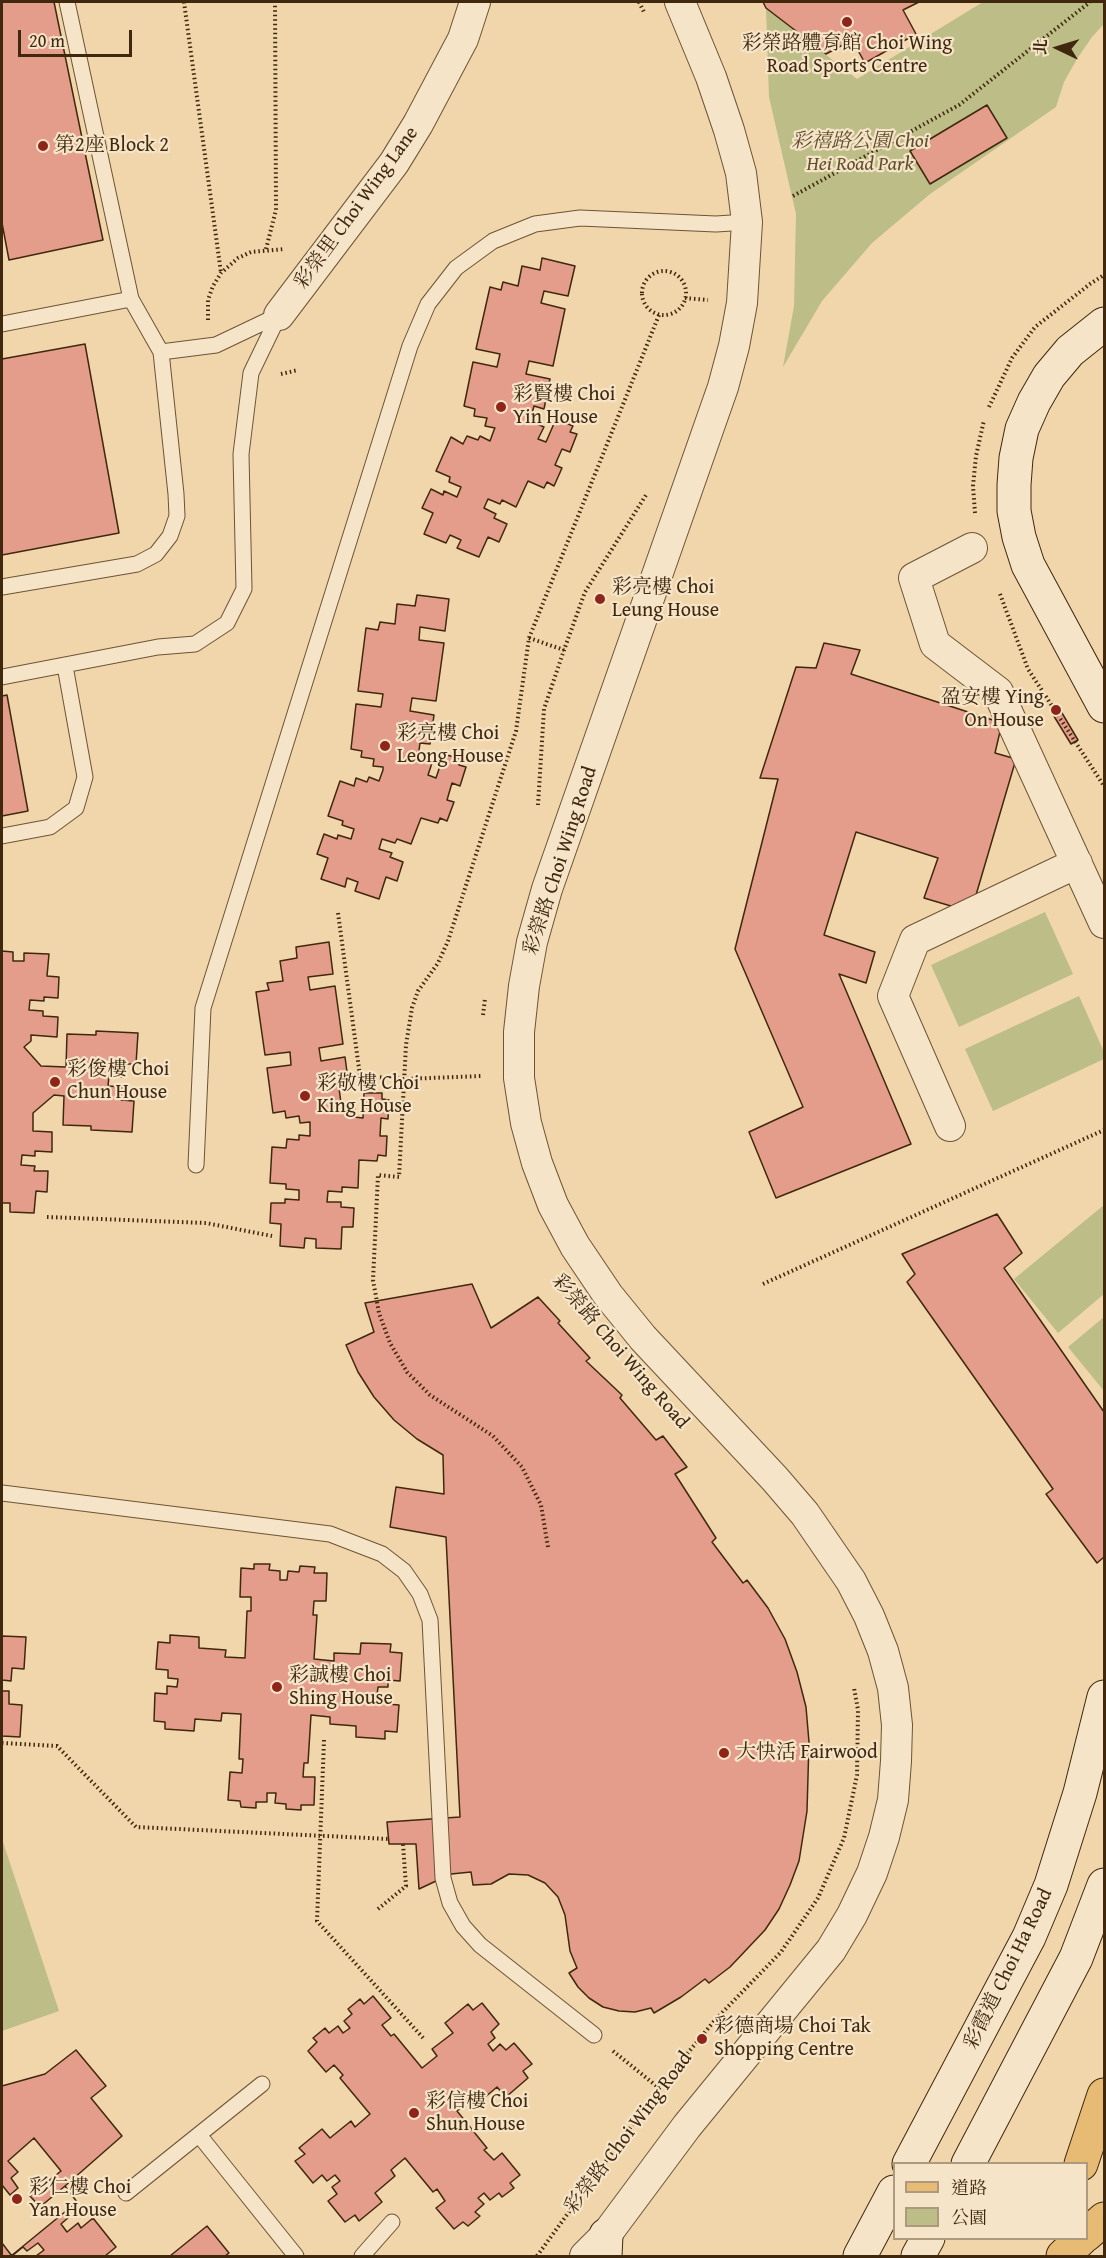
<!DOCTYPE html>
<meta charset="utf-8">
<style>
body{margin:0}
#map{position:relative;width:1106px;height:2258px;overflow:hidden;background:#f0d6aa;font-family:"Gentium Book Plus","Noto Serif TC",serif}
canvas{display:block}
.frame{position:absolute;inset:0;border:3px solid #40280e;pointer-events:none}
.legend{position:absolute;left:893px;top:2162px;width:195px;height:78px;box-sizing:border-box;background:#f5e4c8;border:2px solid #ad997e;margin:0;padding:8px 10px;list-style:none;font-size:18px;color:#40280e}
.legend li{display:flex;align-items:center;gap:12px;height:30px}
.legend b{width:30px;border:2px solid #ad997e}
.north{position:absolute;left:1028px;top:18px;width:60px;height:60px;-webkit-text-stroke:4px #f5e4c8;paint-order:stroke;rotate:274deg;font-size:16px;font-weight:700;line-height:24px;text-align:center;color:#40280e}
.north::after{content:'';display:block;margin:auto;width:21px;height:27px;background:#40280e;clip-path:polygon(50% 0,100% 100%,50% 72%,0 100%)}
.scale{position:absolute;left:18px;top:30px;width:114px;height:27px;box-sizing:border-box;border:3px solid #40280e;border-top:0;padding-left:8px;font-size:18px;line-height:21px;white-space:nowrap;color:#40280e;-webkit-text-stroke:4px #f5e4c8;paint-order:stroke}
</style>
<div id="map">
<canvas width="1106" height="2258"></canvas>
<div class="frame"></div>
<ul class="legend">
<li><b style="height:8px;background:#e8bb75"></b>道路</li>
<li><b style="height:16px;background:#bcbd87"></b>公園</li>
</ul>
<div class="north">北</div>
<div class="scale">20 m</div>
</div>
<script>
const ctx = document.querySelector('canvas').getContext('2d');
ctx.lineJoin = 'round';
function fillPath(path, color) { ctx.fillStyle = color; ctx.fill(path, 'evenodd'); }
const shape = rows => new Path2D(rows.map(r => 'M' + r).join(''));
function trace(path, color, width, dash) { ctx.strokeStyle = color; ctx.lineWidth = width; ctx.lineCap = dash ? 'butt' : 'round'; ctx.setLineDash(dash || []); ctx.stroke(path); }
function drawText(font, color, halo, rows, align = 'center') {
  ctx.font = font + ' "Gentium Book Plus","Noto Serif TC",serif'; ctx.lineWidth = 4.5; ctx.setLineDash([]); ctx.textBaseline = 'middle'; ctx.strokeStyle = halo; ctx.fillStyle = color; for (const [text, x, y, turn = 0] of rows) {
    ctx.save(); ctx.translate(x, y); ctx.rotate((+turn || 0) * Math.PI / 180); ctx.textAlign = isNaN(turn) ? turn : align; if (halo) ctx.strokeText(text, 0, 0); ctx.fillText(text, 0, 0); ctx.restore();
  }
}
fillPath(shape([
 [983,2,1104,2,1104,24,1092,37,1077,59,1064,82,1056,107,930,194,872,243,822,301,783,367,794,306,796,214,769,97,766,8,857,79],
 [1045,912,1073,974,959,1027,931,965],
 [1079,996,1104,1052,1104,1059,993,1111,965,1049],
 [1104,1205,1104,1294,1058,1333,1014,1279],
 [1104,1317,1104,1391,1068,1347],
 [2,1839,59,2011,2,2031]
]), '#bcbd87');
const building = shape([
 [2,2,54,2,103,240,9,260,2,223,2,2],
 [763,2,919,2,903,10,916,34,865,63,852,40,826,54,766,8,763,2],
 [987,105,1007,138,930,184,910,151,987,105],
 [542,258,575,266,568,296,544,291,541,303,565,309,553,366,529,361,526,374,550,379,544,409,534,406,530,421,544,427,538,439,546,442,556,419,573,426,570,432,577,434,570,452,562,449,555,465,562,468,554,486,547,482,544,488,528,481,516,507,502,500,500,504,488,499,484,508,496,514,494,518,507,524,499,542,488,537,479,557,457,548,461,540,450,535,446,543,424,534,433,513,422,508,431,489,443,495,444,491,457,497,461,487,449,482,450,477,436,471,451,437,463,444,467,436,478,440,480,436,490,441,494,430,495,428,485,426,487,418,474,416,475,409,464,406,473,362,497,367,500,354,476,349,490,287,501,290,503,282,518,286,522,266,540,270,542,258],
 [85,344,119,533,2,555,2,359,85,344],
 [417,595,449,599,445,631,420,627,419,640,444,643,436,701,412,698,410,711,434,715,430,744,420,743,418,758,432,763,428,775,436,778,444,754,460,759,459,765,466,767,460,786,452,783,447,800,454,802,447,821,440,818,438,823,421,818,411,844,397,839,395,843,382,839,379,849,392,853,390,857,403,862,397,881,386,877,379,899,355,891,358,882,347,878,345,887,321,879,328,858,317,854,324,834,337,839,338,835,351,839,354,829,342,825,343,821,328,816,340,781,354,786,356,778,367,782,369,777,379,781,383,770,383,767,373,766,374,759,361,757,362,751,351,749,356,704,381,707,383,694,358,691,366,628,378,630,380,622,395,624,397,604,415,606,417,595],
 [824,643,860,650,851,674,1002,723,995,753,1016,759,971,912,924,898,938,858,856,832,824,935,875,952,866,983,839,974,911,1144,776,1198,749,1132,803,1107,735,949,778,779,760,778,796,667,816,668,824,643],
 [7,695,28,811,2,816,2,696,7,695],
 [1059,708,1078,740,1071,744,1052,713,1059,708],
 [329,942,333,974,308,977,310,990,335,986,343,1044,319,1048,321,1061,345,1057,349,1087,339,1088,341,1103,355,1104,354,1117,363,1118,364,1093,382,1093,382,1099,389,1100,388,1119,381,1118,380,1136,387,1136,386,1156,378,1155,377,1161,359,1160,358,1188,342,1187,342,1192,328,1191,327,1202,341,1202,341,1207,354,1208,353,1227,342,1227,341,1249,316,1248,316,1239,305,1238,304,1248,280,1246,281,1224,270,1223,271,1203,285,1203,285,1199,299,1200,299,1190,286,1189,286,1184,270,1183,272,1147,286,1148,287,1139,299,1140,299,1135,310,1136,310,1122,300,1123,299,1116,286,1118,285,1111,273,1113,267,1068,291,1065,290,1052,265,1055,256,992,269,990,267,983,283,981,280,961,297,958,296,947,329,942],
 [2,951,13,952,13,961,24,961,24,953,49,954,47,976,59,977,58,998,44,997,44,1001,30,1000,29,1010,43,1011,43,1016,58,1017,57,1037,31,1035,31,1041,24,1047,41,1066,66,1067,67,1034,96,1035,96,1031,138,1033,136,1064,123,1064,122,1077,109,1076,108,1086,122,1087,121,1100,134,1101,132,1132,91,1130,91,1126,63,1125,64,1096,54,1095,33,1113,33,1131,52,1132,52,1152,35,1151,35,1156,22,1155,21,1165,35,1166,34,1171,48,1171,47,1192,36,1191,34,1213,10,1212,10,1203,2,1203,2,951],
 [997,1214,1022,1253,1004,1268,1104,1412,1104,1557,1097,1563,1046,1494,1053,1489,907,1282,915,1274,902,1254,997,1214],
 [472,1284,491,1328,538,1297,560,1321,558,1323,590,1358,586,1361,622,1395,620,1398,656,1440,663,1436,687,1467,675,1474,716,1538,712,1542,743,1583,747,1580,768,1608,785,1639,797,1672,806,1707,809,1742,807,1811,799,1861,790,1885,779,1909,765,1930,730,1967,709,1983,705,1979,681,1997,654,2013,651,2008,635,2012,619,2011,603,2007,589,1998,578,1987,569,1973,577,1968,570,1951,565,1915,558,1897,545,1883,528,1875,509,1874,491,1884,473,1885,471,1872,451,1874,419,1889,416,1844,389,1844,387,1822,460,1817,446,1537,390,1527,396,1487,444,1494,443,1455,417,1439,394,1420,374,1397,358,1372,346,1345,374,1332,365,1303,472,1284],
 [254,1564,270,1564,269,1570,280,1571,280,1580,287,1580,288,1571,299,1572,300,1566,315,1567,314,1573,327,1573,326,1601,314,1601,313,1615,317,1615,314,1659,334,1661,334,1653,360,1654,361,1643,391,1644,390,1652,402,1653,400,1681,388,1680,388,1687,378,1687,377,1695,388,1696,387,1704,399,1705,397,1732,385,1731,385,1739,356,1737,356,1726,330,1724,330,1717,311,1715,308,1763,304,1763,303,1777,315,1777,314,1805,301,1805,301,1810,286,1809,286,1804,275,1803,276,1793,267,1793,267,1802,256,1802,256,1808,241,1807,240,1801,228,1800,230,1772,242,1773,243,1759,239,1759,241,1714,222,1713,221,1721,195,1719,194,1731,165,1729,165,1722,154,1721,155,1693,167,1694,167,1686,177,1687,178,1679,168,1678,168,1670,156,1669,158,1642,170,1643,170,1635,199,1637,199,1648,226,1650,225,1657,245,1658,247,1611,251,1611,251,1597,240,1597,241,1568,254,1569,254,1564],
 [2,1636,26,1637,24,1669,12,1668,11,1681,2,1680,2,1636],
 [2,1691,9,1691,9,1704,22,1705,20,1737,2,1736,2,1691],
 [373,1996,391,2018,382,2025,391,2036,394,2034,422,2068,437,2056,432,2049,453,2033,445,2023,468,2004,473,2010,482,2003,499,2024,491,2032,495,2038,488,2044,493,2051,500,2044,506,2050,514,2043,532,2064,523,2071,528,2078,506,2097,497,2087,477,2104,473,2099,457,2111,487,2148,484,2150,494,2160,502,2153,520,2175,510,2183,514,2188,502,2197,499,2193,490,2200,484,2193,478,2198,484,2204,475,2212,480,2216,468,2226,463,2222,454,2229,436,2208,445,2201,437,2189,433,2192,405,2158,391,2170,395,2176,375,2193,382,2202,359,2221,355,2215,345,2222,328,2201,337,2194,332,2187,340,2181,335,2175,327,2181,322,2175,313,2183,295,2161,305,2154,299,2148,322,2129,330,2138,351,2121,355,2127,370,2114,340,2078,343,2075,334,2065,326,2072,308,2051,317,2042,313,2038,325,2028,329,2033,338,2026,343,2033,350,2028,344,2021,352,2014,348,2009,360,1999,364,2004,373,1996],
 [76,2050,106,2086,91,2098,122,2136,65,2186,77,2202,11,2256,2,2256,2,2086,45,2074,76,2050],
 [34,2138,61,2171,30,2196,40,2207,65,2186,77,2202,65,2212,69,2217,61,2224,67,2232,78,2223,81,2228,93,2218,116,2247,105,2256,36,2256,44,2250,38,2243,27,2251,23,2247,12,2256,2,2243,2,2185,10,2195,18,2188,11,2178,18,2172,8,2161,34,2138],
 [207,2226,229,2253,225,2256,170,2256,207,2226]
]);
fillPath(building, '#e49c8b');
trace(building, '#40280e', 1.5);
const lane = shape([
 [67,2,131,299,161,352,216,345,279,315],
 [2,324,131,299],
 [2,587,137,564,156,554,170,536,177,516,176,494,161,352],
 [2,677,158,647,195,644,227,623,244,589,241,454,251,373,279,315],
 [2,836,50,827,76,808,85,777,65,666],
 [196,1165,203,1008,410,346,428,304,456,268,493,241,535,224,580,218,716,224,747,222],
 [2,1493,330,1534,382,1554,404,1571,420,1594,430,1620,443,1878,450,1903,463,1926,480,1945,594,2035],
 [199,2135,296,2256],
 [126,2193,262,2084],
 [362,2256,392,2222]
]);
const street = shape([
 [279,315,394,163,418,124,463,39,475,2],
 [972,548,914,578,935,644,998,692,1104,923],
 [950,1126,893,996,915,940,1077,863],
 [585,2256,606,2235,687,2126,831,1950,852,1915,872,1873,884,1837,893,1800,896,1761,897,1725,893,1688,883,1651,869,1616,851,1581,805,1514,775,1479,643,1338,608,1295,575,1246,553,1205,537,1163,526,1123,519,1078,519,1032,524,986,532,942,547,889,723,387,734,346,742,303,747,222,741,173,729,130,711,77,680,2]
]);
const secondary = shape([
 [1104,324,1070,351,1049,376,1034,402,1022,429,1016,458,1014,485,1014,511,1019,537,1028,565,1104,706],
 [909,2164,1029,1937,1051,1885,1080,1793,1104,1697],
 [968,2164,1076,1958,1104,1885],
 [605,2256,606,2235],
 [860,2256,894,2192],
 [918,2256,928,2238]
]);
const primary = shape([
 [1081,2164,1104,2095]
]);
const highway = shape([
 [1086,2235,1104,2219],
 [1063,2256,1082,2238]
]);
trace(lane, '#6c5435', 17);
trace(street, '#6c5435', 32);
trace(secondary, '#40280e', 35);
trace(primary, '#40280e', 35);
trace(highway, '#40280e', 35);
trace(shape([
 [184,2,221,273],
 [639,2,645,14],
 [793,196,959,105,1090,2],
 [266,249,276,210,275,2],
 '642 293a22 22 0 1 1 44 0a22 22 0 1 1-44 0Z',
 [685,298,708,300],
 [208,320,208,300,213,286,221,273,238,258,251,252,285,249],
 [281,374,298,370],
 [989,407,1012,358,1035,327,1090,284,1104,275],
 [975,513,973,486,976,456,984,420],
 [1000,594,1028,669,1104,786],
 [529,638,564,650],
 [538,805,544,709,564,650,585,592,646,495],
 [338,913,360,1076,404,1079,482,1076],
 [483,1015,485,999],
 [47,1217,206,1223,272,1236],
 [763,1284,1104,1130],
 [548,1547,541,1505,522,1467,493,1436,430,1395,407,1372,390,1343,379,1313,373,1280,378,1175,399,1177,406,1045,412,1008,418,991,438,963,448,941,516,731,529,638,659,315],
 [324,1740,317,1921,425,2040],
 [2,1743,57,1746,136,1827,389,1839],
 [378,1909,406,1886,403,1844],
 [613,2051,659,2088],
 [537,2256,659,2088,715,2020,781,1952,818,1898,844,1838,857,1775,858,1710,854,1688]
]), '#40280e', 4, [1.5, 3]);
trace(lane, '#f5e4c8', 15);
trace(street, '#f5e4c8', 30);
trace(secondary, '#f5e4c8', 33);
trace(primary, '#e8bb75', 33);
trace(highway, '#e8bb75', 33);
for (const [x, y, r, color] of [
 [847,22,6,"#8f2418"],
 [43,146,6,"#8f2418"],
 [501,407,6,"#8f2418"],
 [600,599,6,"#8f2418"],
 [1056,710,6,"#8f2418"],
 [385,746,6,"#8f2418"],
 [55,1082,6,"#8f2418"],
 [305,1096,6,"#8f2418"],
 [277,1687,6,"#8f2418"],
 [724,1753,6,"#8f2418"],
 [702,2039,6,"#8f2418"],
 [414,2113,6,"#8f2418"],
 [17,2199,6,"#8f2418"]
]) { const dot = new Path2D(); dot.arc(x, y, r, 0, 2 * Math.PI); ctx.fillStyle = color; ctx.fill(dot); trace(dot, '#f5e4c8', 2); }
drawText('20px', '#40280e', '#f5e4c8', [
 ["彩榮路體育館 Choi Wing",847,44,"center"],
 ["Road Sports Centre",847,67,"center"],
 ["第2座 Block 2",55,146],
 ["彩賢樓 Choi",513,395],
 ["Yin House",513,418],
 ["彩亮樓 Choi",612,588],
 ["Leung House",612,611],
 ["盈安樓 Ying",1044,698,"right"],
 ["On House",1044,721,"right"],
 ["彩亮樓 Choi",397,734],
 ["Leong House",397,757],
 ["彩俊樓 Choi",67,1070],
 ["Chun House",67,1093],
 ["彩敬樓 Choi",317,1084],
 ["King House",317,1107],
 ["彩誠樓 Choi",289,1676],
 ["Shing House",289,1699],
 ["大快活 Fairwood",736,1753],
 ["彩德商場 Choi Tak",714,2027],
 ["Shopping Centre",714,2050],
 ["彩信樓 Choi",426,2102],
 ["Shun House",426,2125],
 ["彩仁樓 Choi",29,2188],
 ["Yan House",29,2211]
], 'left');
drawText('italic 20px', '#5f4d2c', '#f5e4c8', [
 ["彩禧路公園 Choi",860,142],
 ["Hei Road Park",860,165]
]);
drawText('20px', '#40280e', '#f5e4c8', [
 ["彩榮里 Choi Wing Lane",357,208,-54],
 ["彩榮路 Choi Wing Road",561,861,-72],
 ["彩榮路 Choi Wing Road",620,1352,49],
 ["彩霞道 Choi Ha Road",1009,1969,-64],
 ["彩榮路 Choi Wing Road",629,2133,-53]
]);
</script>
